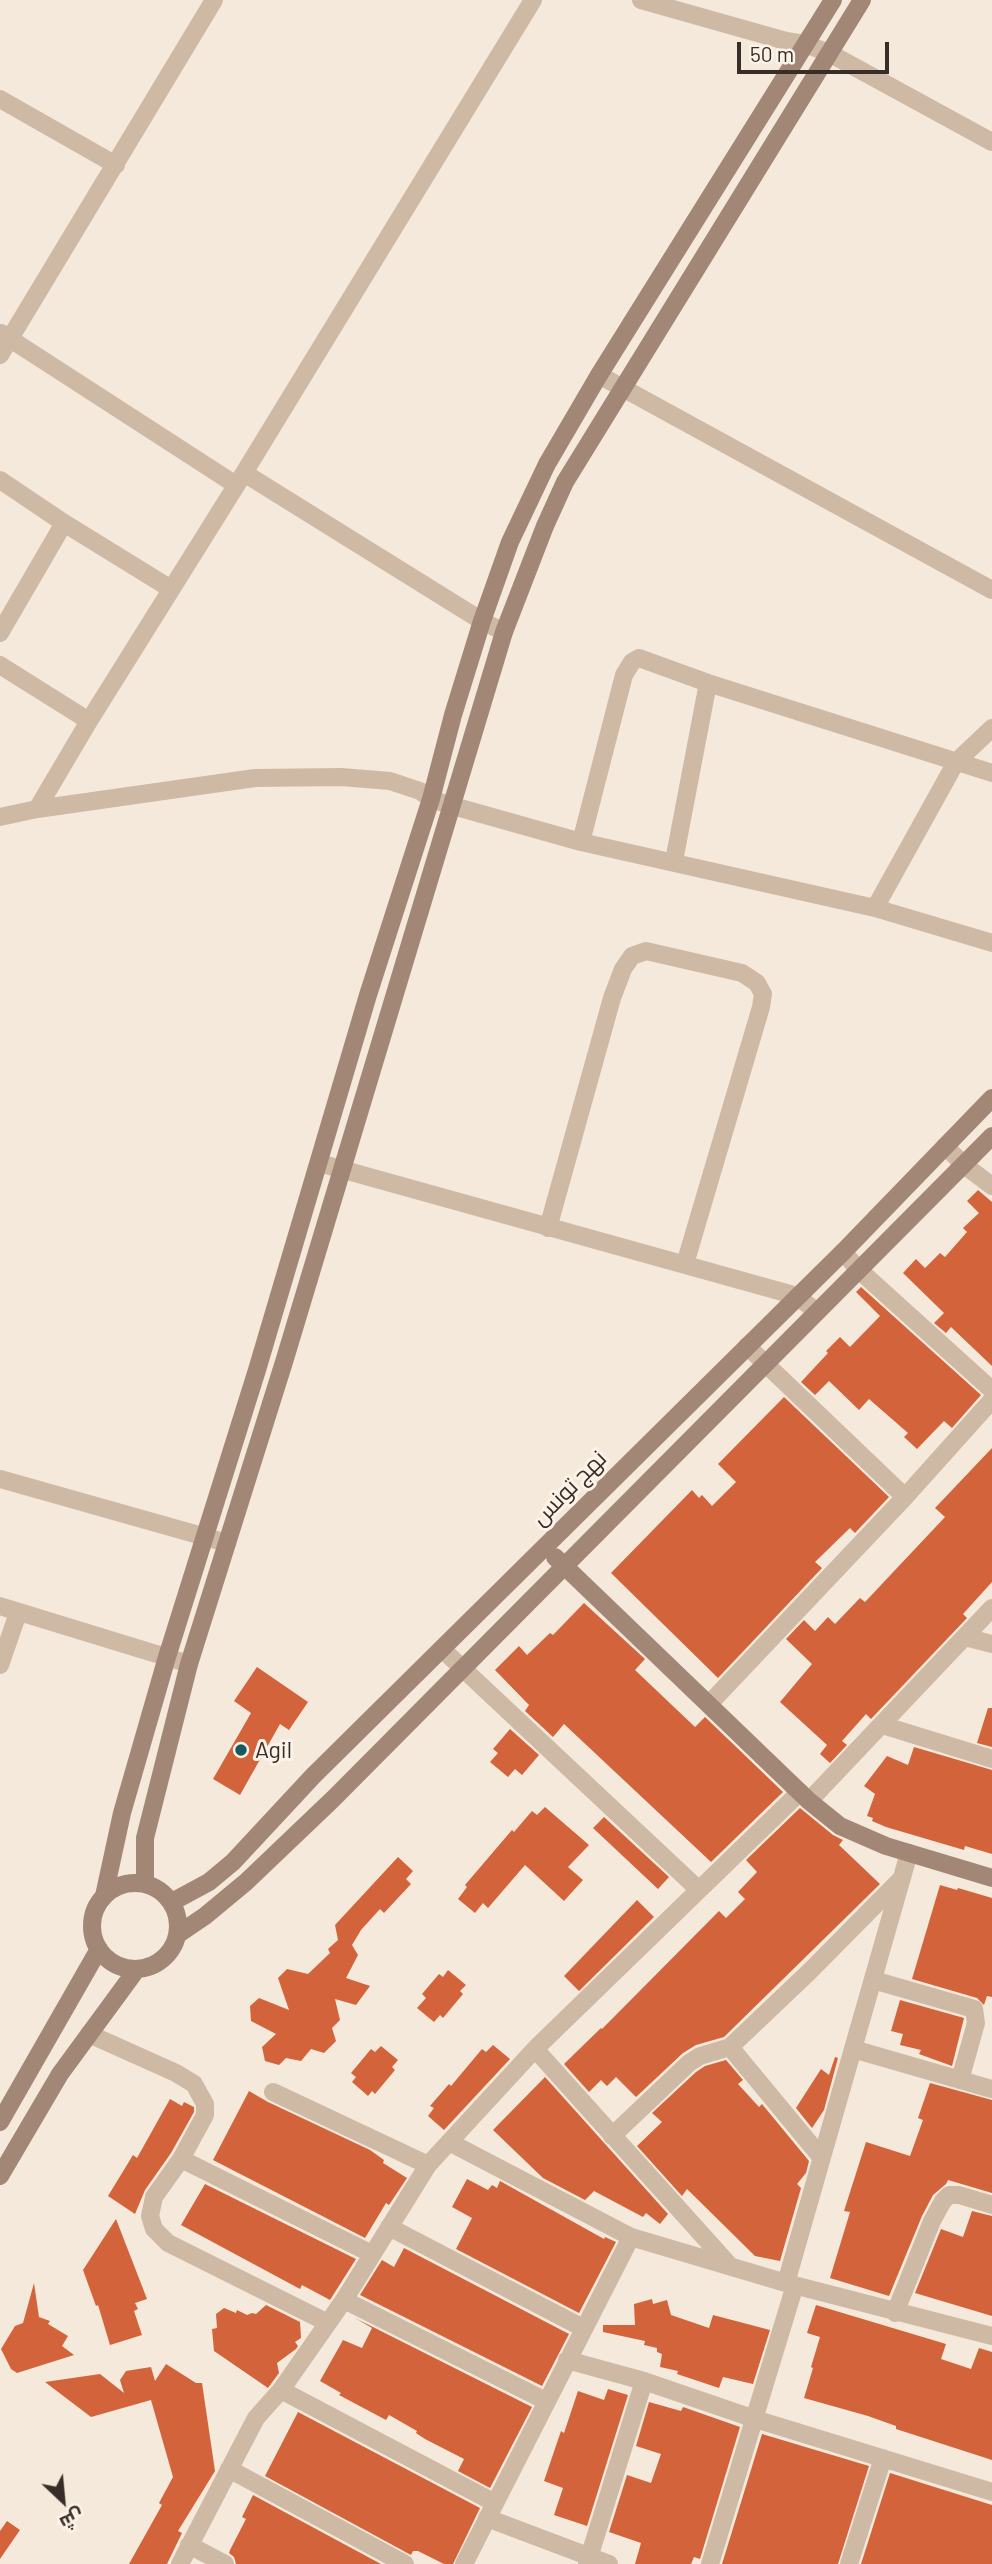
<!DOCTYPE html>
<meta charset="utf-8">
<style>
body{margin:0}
#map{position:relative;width:992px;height:2564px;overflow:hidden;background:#f5e9db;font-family:Barlow,Cairo,sans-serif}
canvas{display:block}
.north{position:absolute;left:28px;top:2466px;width:70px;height:70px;-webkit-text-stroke:5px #fcf3e8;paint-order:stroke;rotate:154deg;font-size:19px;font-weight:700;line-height:28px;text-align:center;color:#392d27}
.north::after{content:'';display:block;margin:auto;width:24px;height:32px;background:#392d27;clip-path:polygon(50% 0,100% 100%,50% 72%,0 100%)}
.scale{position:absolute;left:737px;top:42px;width:152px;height:32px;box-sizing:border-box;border:4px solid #392d27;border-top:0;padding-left:9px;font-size:21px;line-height:24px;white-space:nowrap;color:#392d27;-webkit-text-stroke:5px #fcf3e8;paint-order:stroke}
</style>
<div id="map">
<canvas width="992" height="2564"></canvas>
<div class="north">ش</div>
<div class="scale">50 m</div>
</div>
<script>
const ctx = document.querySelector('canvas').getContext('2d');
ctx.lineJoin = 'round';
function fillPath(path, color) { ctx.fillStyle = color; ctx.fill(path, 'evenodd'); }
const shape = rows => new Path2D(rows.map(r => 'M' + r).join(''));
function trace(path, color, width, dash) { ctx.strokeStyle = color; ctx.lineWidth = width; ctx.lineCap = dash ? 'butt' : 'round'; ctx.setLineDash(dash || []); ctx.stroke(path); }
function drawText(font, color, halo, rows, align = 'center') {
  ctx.font = font + ' Barlow,Cairo,sans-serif'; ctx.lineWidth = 6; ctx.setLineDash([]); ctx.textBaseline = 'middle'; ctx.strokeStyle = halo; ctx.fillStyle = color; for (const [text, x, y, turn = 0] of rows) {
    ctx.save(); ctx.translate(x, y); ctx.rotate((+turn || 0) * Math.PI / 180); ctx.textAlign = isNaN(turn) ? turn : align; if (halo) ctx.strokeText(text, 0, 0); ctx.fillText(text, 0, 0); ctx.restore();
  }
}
fillPath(shape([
 [978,1190,992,1202,992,1366,951,1327,946,1333,934,1323,944,1313,903,1273,916,1259,925,1268,940,1253,945,1257,967,1232,963,1228,979,1213,967,1201],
 [861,1287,981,1395,952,1428,944,1421,917,1449,904,1437,908,1433,869,1399,859,1410,829,1381,815,1395,801,1382,828,1353,826,1351,840,1337,850,1347,880,1316,856,1292],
 [784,1397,889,1497,855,1533,850,1528,815,1562,822,1568,718,1678,611,1573,692,1490,699,1498,702,1495,712,1506,736,1482,718,1464],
 [992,1448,992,1582,963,1614,967,1618,871,1719,866,1714,842,1741,847,1745,830,1763,820,1754,827,1745,780,1702,812,1664,786,1639,804,1620,815,1631,828,1617,835,1624,860,1598,865,1602,945,1517,935,1508],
 [584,1603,645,1659,635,1670,695,1727,705,1717,783,1792,711,1862,564,1724,553,1737,525,1711,529,1705,495,1670,519,1646,527,1655,550,1633,553,1635],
 [257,1667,308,1702,289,1730,280,1724,240,1795,213,1779,251,1713,234,1701],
 [988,1708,992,1708,992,1747,977,1743],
 [510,1729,539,1755,522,1775,515,1769,508,1777,490,1762,498,1753,493,1749],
 [914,1747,992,1770,992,1854,965,1846,964,1850,886,1827,872,1821,873,1818,867,1816,875,1794,864,1786,887,1756,908,1765],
 [545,1807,589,1845,568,1867,583,1880,564,1901,525,1865,488,1908,483,1903,475,1913,458,1899,467,1887,465,1885,512,1830,514,1832,532,1811,537,1815],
 [800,1808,833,1835,843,1840,839,1845,880,1884,724,2037,696,2045,683,2053,636,2097,616,2077,607,2086,601,2080,589,2092,564,2064,601,2028,602,2029,719,1911,726,1918,745,1899,738,1892,757,1872,746,1860],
 [604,1817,669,1877,658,1889,593,1828],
 [398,1857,413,1871,406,1879,411,1884,384,1913,380,1909,361,1930,352,1945,358,1955,346,1978,370,1986,356,2005,335,1999,340,2020,332,2028,336,2041,324,2053,311,2049,301,2061,286,2058,279,2065,265,2061,262,2047,276,2034,251,2021,250,2006,259,1998,289,2010,278,1978,287,1969,308,1974,330,1953,328,1949,338,1940,335,1925],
 [940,1885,957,1890,958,1888,992,1898,992,1997,987,1996,984,2005,977,1998,912,1979],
 [637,1900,654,1917,579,1991,564,1976],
 [448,1970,466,1985,460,1991,463,1994,443,2018,440,2015,434,2022,417,2008,426,1998,422,1994,439,1974,443,1977],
 [900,2000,964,2018,952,2066,919,2054,921,2050,900,2045,903,2034,891,2031],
 [493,2045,510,2059,444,2130,428,2116,434,2108,430,2106,449,2084,451,2086,482,2049,486,2052],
 [381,2046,398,2060,392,2067,395,2070,375,2094,372,2091,368,2096,352,2082,356,2077,351,2073,371,2049,375,2052],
 [835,2057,838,2058,824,2110,812,2128,796,2108,821,2069,829,2075],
 [726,2060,743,2080,738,2084,759,2107,762,2104,809,2161,806,2173,797,2184,801,2188,780,2261,755,2256,687,2189,682,2196,637,2146,662,2122,652,2113,696,2072,705,2066],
 [545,2077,668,2214,660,2224,646,2213,643,2217,594,2191,585,2200,543,2178,493,2130],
 [930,2083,992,2100,992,2193,948,2180,946,2184,933,2195,922,2216,889,2296,830,2278,850,2212,844,2211,866,2142,910,2156,923,2120,918,2118],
 [249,2091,268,2102,370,2150,384,2160,383,2163,407,2178,389,2205,386,2203,365,2238,213,2160],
 [170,2099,182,2106,184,2102,194,2107,194,2112,171,2153,145,2190,135,2214,108,2196,133,2155,137,2158],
 [467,2179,488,2190,492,2185,497,2188,500,2181,604,2239,605,2237,616,2242,579,2313,456,2249,472,2218,452,2207],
 [205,2184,356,2259,330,2300,302,2285,300,2289,181,2225],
 [972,2211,992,2216,992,2316,915,2293,941,2229,963,2237],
 [116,2219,147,2299,135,2303,138,2309,134,2311,142,2335,110,2345,98,2305,96,2306,83,2270],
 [404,2248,569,2334,542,2386,360,2295,382,2260,394,2267],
 [34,2283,39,2317,50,2321,48,2324,68,2336,62,2346,74,2355,17,2373,11,2369,1,2349,15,2326,23,2323],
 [652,2299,653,2304,667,2300,671,2315,709,2328,713,2315,770,2330,753,2384,723,2377,719,2388,677,2374,678,2371,660,2367,662,2354,657,2352,657,2348,644,2345,645,2341,603,2332,603,2325,635,2325,634,2304],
 [266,2305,300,2322,301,2338,295,2342,298,2346,296,2349,277,2363,279,2373,268,2388,214,2351,212,2329,217,2328,216,2314,224,2308,236,2313,237,2310,247,2315,252,2313,256,2314],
 [816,2305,946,2344,941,2359,971,2369,979,2348,992,2352,992,2460,896,2429,896,2426,868,2416,804,2398,813,2368,811,2367,820,2337,807,2333],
 [355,2318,532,2407,490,2488,458,2471,464,2459,425,2439,416,2433,417,2431,389,2415,386,2420,339,2395,341,2393,320,2381,343,2340,362,2348,372,2328],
 [166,2364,196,2383,202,2383,215,2471,178,2531,182,2533,167,2564,129,2564,162,2505,159,2503,173,2477,151,2400,91,2417,45,2382,100,2374,124,2393,120,2380,126,2371,151,2367,155,2381],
 [608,2389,628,2395,587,2526,554,2515,563,2488,544,2481,561,2431,564,2433,578,2391,604,2400],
 [649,2402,681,2411,683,2407,740,2427,700,2559,694,2557,691,2564,635,2564,641,2543,609,2532,627,2475,651,2483,661,2454,636,2446],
 [298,2412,480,2508,453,2564,444,2564,418,2551,413,2551,411,2555,265,2476],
 [762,2434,869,2466,838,2564,722,2564],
 [890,2473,992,2505,992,2564,861,2564],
 [253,2495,381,2564,236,2564,234,2557,229,2553,230,2550,246,2519,242,2517],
 [7,2521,20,2530,0,2559,0,2531]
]), '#d3633a');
trace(shape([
 [641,0,786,41,805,44,829,53,992,142],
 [0,99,116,165],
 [1,333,236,485],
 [0,355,214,0],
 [599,375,992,590],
 [244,473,482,621,504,632],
 [0,480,64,523,171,589],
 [0,633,64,523],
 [0,665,89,721],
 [37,809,89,721,244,473,533,0],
 [0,817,37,809,255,778,341,777,390,781,420,791,431,799,453,806,581,842,875,908,992,943],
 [581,842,624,675,632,662,639,658,708,683,992,773],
 [674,861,708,683],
 [875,908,956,762,992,728],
 [945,1146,963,1164,992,1186],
 [319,1163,797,1296,817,1312],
 [548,1228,612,998,623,969,632,956,646,951,742,973,757,983,763,994,761,1007,685,1264],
 [843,1252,859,1270,992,1390],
 [747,1346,905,1497],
 [0,1479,227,1543],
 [0,1606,189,1664],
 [965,1637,992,1644],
 [442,1649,698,1889],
 [0,1665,18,1613],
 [709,1704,905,1497,992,1400],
 [882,1725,992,1759],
 [809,1801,992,1608],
 [873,1980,974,2009,976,2023,960,2080],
 [89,2034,176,2073,194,2084,205,2104,205,2115,181,2159,154,2197,150,2216,154,2229,168,2243,328,2323],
 [535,2049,731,2267],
 [853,2049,992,2089],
 [273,2092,428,2165],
 [612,2136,689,2063,700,2056,730,2047],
 [449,2142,631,2237,786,2283,992,2336],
 [821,2157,730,2047,809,1972,900,1880],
 [181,2159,372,2254],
 [389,2227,583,2328],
 [786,2283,909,1853],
 [344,2300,546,2401],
 [895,2313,932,2221,943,2201,949,2195,959,2195,992,2205],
 [567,2360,644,2381,755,2419,992,2492],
 [281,2390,495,2503],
 [229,2469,405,2564],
 [487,2518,609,2564],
 [189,2545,225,2564],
 [180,2564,256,2418,281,2390,344,2300,428,2165,535,2049,800,1792],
 [464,2564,631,2237],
 [587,2564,644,2381],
 [710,2564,795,2285],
 [849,2564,883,2458]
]), '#ceb9a5', 18);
trace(shape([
 [555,1557,809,1801,840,1826,886,1846,992,1878],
 [145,1883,145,1838,189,1664,284,1362,504,632,545,526,565,482,862,0],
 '92 1926a43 43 0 1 1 86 0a43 43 0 1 1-86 0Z',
 [104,1896,122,1813,167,1657,257,1370,368,995,431,799,453,715,482,621,510,542,547,464,599,375,833,0],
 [172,1902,209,1882,233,1862,313,1776,843,1252,992,1098],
 [177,1935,205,1916,246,1882,333,1799,992,1136],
 [0,2122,99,1949],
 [0,2176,60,2074,137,1969]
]), '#a28776', 18);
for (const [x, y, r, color] of [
 [241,1750,7,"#185960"]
]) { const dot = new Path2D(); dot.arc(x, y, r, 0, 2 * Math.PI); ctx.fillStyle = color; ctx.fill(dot); trace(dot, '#fcf3e8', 2.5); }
drawText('23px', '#392d27', '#fcf3e8', [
 ["نهج تونس",569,1488,-45]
]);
drawText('23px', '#392d27', '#fcf3e8', [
 ["Agil",255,1750]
], 'left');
</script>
